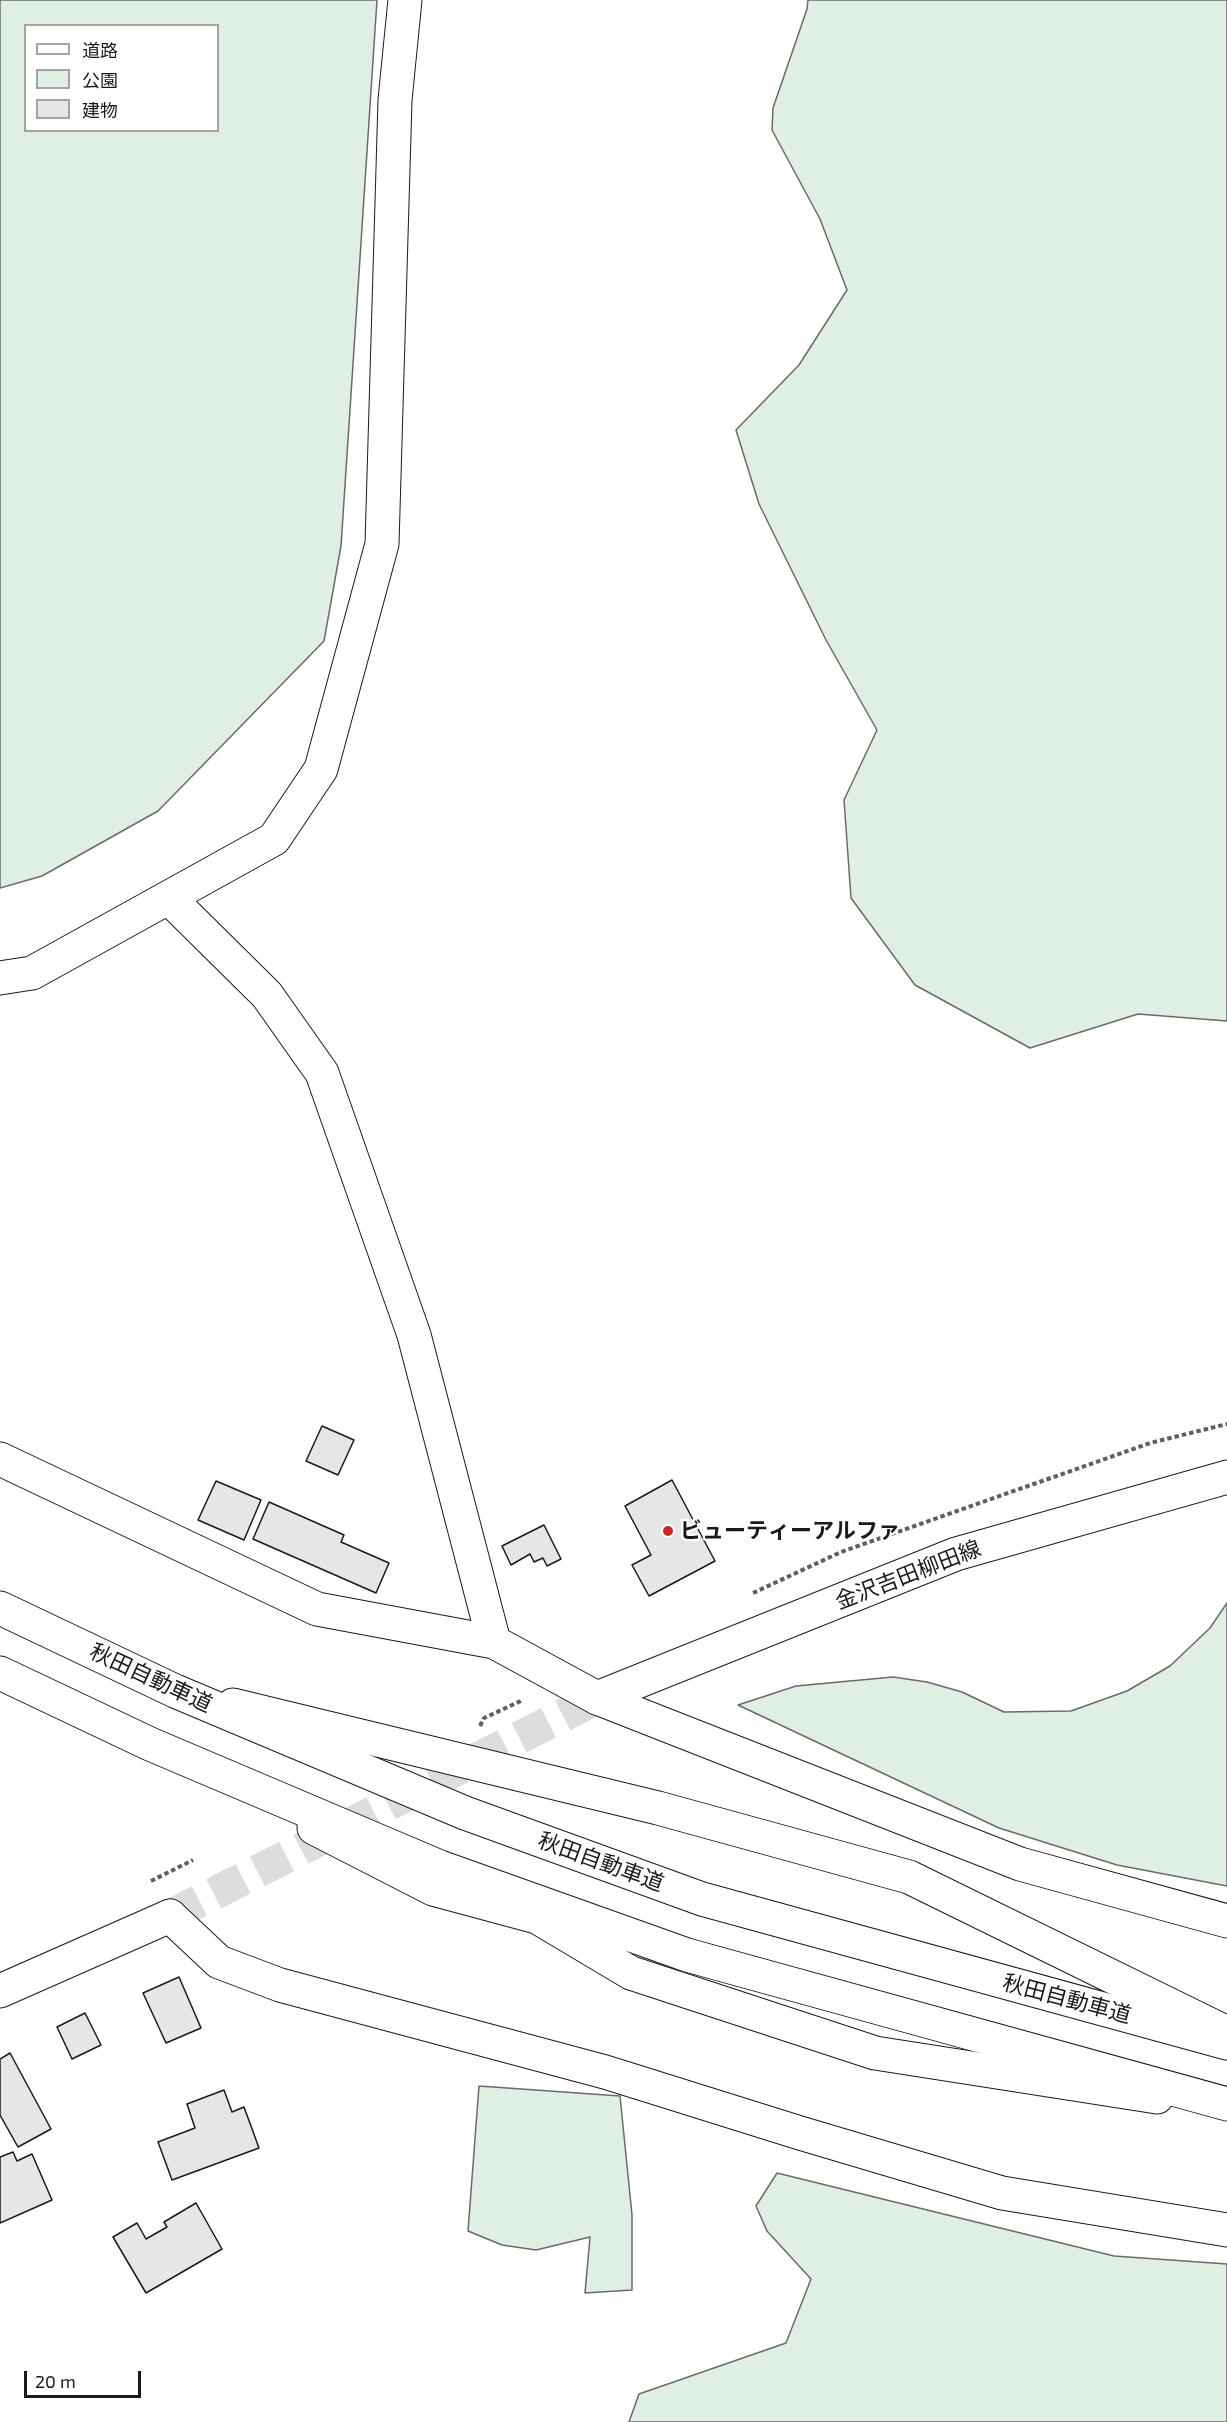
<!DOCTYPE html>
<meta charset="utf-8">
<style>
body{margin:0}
#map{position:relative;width:1227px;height:2422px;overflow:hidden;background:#fff;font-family:"Exo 2","Noto Sans JP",sans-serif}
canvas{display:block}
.legend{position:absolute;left:24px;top:24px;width:195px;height:108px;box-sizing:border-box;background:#fff;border:2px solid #a3a3a3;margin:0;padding:8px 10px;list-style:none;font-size:18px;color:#1a1a1a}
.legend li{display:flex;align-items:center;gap:12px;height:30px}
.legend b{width:30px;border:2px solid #a3a3a3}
.scale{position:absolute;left:24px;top:2371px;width:117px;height:27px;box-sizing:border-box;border:3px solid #1a1a1a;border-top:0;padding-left:8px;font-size:18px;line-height:21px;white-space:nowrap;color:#1a1a1a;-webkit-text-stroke:4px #fff;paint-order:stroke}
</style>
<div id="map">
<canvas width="1227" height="2422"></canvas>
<ul class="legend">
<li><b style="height:8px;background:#fff"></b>道路</li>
<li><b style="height:16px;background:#e0efe3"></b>公園</li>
<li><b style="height:16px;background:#e6e6e6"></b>建物</li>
</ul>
<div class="scale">20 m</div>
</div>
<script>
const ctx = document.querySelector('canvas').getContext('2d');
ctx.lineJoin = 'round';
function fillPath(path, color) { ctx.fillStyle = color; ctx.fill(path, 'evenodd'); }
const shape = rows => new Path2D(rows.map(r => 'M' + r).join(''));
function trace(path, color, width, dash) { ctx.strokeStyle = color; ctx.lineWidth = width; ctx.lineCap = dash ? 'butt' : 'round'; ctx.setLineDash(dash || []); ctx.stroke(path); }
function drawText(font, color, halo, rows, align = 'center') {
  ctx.font = font + ' "Exo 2","Noto Sans JP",sans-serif'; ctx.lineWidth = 4.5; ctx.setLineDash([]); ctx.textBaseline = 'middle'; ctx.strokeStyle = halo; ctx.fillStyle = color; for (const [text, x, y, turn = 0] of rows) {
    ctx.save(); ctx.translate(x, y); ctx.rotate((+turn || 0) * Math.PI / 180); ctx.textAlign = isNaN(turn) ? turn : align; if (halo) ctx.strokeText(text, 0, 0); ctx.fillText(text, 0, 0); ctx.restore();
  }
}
const green = shape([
 [0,0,377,0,341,546,324,641,158,811,42,876,0,888,0,0],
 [26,26,218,26,218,130,26,130,26,26],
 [808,0,1227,0,1227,1021,1138,1014,1030,1048,915,985,851,898,844,800,877,730,826,640,759,504,736,430,799,365,847,290,820,219,772,130,773,108,807,9,808,0],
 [1227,1603,1227,1886,1117,1865,999,1828,738,1705,796,1686,893,1677,927,1682,962,1692,1004,1712,1071,1711,1127,1691,1170,1666,1210,1628,1227,1603],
 [479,2086,620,2096,632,2215,632,2290,585,2293,590,2237,536,2250,502,2245,468,2231,479,2086],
 [777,2173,1114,2256,1227,2264,1227,2422,629,2422,639,2394,786,2343,811,2279,767,2231,756,2206,777,2173]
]);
fillPath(green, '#e0efe3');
trace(green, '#6a6a6a', 1.5);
const building = shape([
 [322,1426,354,1440,338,1475,306,1461,322,1426],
 [672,1480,715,1561,649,1596,632,1565,651,1555,625,1506,672,1480],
 [216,1481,261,1500,244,1540,198,1520,216,1481],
 [269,1502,344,1535,341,1542,389,1563,376,1593,253,1539,269,1502],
 [544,1525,561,1559,547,1566,543,1558,534,1562,530,1554,511,1565,502,1546,544,1525],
 [179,1977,201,2028,166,2043,143,1993,179,1977],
 [85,2013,101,2045,72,2059,57,2027,85,2013],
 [10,2053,51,2129,18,2147,0,2115,0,2059,10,2053],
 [224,2090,232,2112,244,2107,259,2148,172,2180,158,2142,195,2128,187,2104,224,2090],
 [13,2152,17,2161,32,2154,52,2200,0,2223,0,2157,13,2152],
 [196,2203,222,2249,146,2293,113,2237,137,2223,146,2239,167,2227,164,2222,196,2203]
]);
fillPath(building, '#e6e6e6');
trace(building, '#1a1a1a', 1.5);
trace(shape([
 [170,1916,597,1698]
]), '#ddd', 33, [33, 16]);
const minor = shape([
 [169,898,267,995,322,1073,414,1335,494,1642],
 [0,978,32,973,274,839,321,769,382,544,395,100,405,0],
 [0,1459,317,1609,494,1642,597,1698,1020,1864,1227,1921],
 [233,1705,658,1808,909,1877,1227,2033],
 [314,1828,433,1889,537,1917,631,1973,875,2053,1157,2097],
 [170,1916,219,1962,280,1985,605,2072,800,2133,1002,2193,1227,2230]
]);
const major = shape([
 [597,1698,956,1554,1227,1477],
 [0,1991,170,1916]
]);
const highway = shape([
 [0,1608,175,1691,465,1813,702,1899,1227,2043],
 [0,1673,150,1744,440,1867,687,1955,1227,2104]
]);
trace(minor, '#1a1a1a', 35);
trace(major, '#1a1a1a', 35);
trace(highway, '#1a1a1a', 35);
trace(shape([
 [753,1593,841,1552,1150,1443,1227,1424],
 [480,1726,484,1718,523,1700],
 [151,1881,193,1860]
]), '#5f5f5f', 4, [4.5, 3]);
trace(minor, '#fff', 33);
trace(major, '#fff', 33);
trace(highway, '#fff', 33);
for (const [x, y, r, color] of [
 [668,1531,6,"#c62828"]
]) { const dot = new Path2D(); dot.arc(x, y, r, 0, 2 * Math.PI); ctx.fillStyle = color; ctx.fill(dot); trace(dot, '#fff', 2); }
drawText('bold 22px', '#1a1a1a', '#fff', [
 ["ビューティーアルファ",680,1531]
], 'left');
drawText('22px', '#1a1a1a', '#fff', [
 ["金沢吉田柳田線",908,1575,-21],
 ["秋田自動車道",151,1678,25],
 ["秋田自動車道",601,1862,20],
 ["秋田自動車道",1067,1999,15]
]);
</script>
